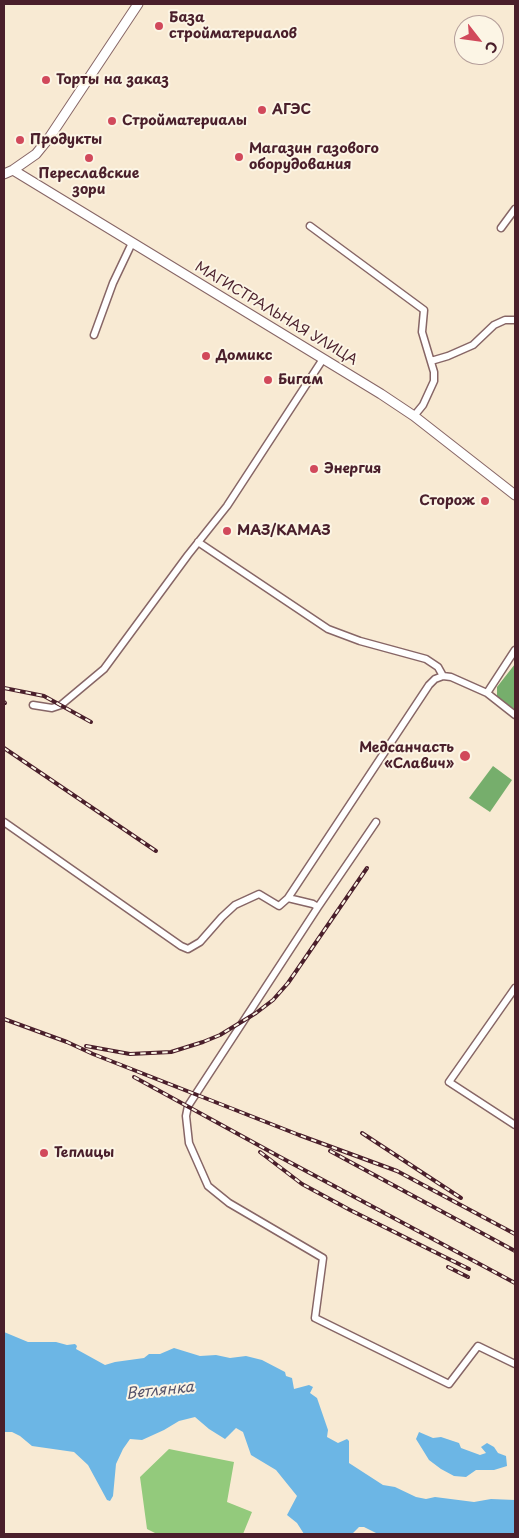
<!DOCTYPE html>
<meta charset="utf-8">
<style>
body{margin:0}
#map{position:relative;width:519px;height:1538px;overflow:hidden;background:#f8ead3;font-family:"Playpen Sans",sans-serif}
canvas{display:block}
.frame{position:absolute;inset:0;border:5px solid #4a1f2b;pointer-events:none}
.north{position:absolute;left:454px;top:15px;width:50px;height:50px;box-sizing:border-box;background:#fcf5e5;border:1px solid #b59f9b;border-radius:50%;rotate:120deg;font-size:14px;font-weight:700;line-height:20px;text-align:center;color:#4a1f2b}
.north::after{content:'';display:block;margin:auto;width:18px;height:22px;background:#d1495b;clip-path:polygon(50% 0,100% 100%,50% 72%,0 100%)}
</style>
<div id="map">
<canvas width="519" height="1538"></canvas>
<div class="frame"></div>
<div class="north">С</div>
</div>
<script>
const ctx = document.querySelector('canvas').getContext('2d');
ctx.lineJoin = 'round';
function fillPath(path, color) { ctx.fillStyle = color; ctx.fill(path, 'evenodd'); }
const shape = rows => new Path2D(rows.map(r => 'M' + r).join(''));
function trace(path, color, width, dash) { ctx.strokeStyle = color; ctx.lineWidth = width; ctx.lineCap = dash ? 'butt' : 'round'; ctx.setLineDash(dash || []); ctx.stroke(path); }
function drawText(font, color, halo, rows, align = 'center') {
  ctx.font = font + ' "Playpen Sans",sans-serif'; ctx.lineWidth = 4; ctx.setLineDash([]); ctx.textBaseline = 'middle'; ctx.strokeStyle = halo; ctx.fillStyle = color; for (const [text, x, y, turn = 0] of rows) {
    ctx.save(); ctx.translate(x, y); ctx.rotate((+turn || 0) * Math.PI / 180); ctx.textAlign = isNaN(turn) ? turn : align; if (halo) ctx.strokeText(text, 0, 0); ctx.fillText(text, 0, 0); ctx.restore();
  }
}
fillPath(shape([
 [169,1449,234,1462,227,1502,252,1512,243,1534,157,1534,147,1529,140,1477]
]), '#93ca7c');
fillPath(shape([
 [515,664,515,713,497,697,497,687],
 [493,766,512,780,490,812,469,798]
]), '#76ae6c');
fillPath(shape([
 [4,1332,28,1342,56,1342,67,1345,75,1344,77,1346,76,1349,105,1365,115,1362,144,1358,149,1354,160,1354,174,1348,200,1356,216,1355,230,1358,246,1356,262,1360,285,1372,286,1376,292,1378,294,1389,309,1385,313,1387,310,1393,317,1398,328,1430,327,1437,338,1443,347,1439,349,1441,349,1463,383,1485,395,1487,416,1497,426,1499,435,1497,474,1502,491,1499,515,1500,515,1534,378,1534,364,1527,359,1527,352,1534,304,1534,297,1523,287,1515,297,1496,276,1470,251,1455,243,1432,236,1428,225,1439,209,1429,195,1417,179,1421,164,1430,142,1440,130,1439,123,1449,116,1464,113,1496,110,1501,107,1500,88,1465,74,1452,32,1446,20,1436,12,1432,4,1432],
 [419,1432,433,1438,441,1437,459,1443,461,1448,480,1455,486,1453,481,1447,487,1443,494,1447,498,1453,506,1456,507,1466,494,1470,476,1470,466,1477,454,1476,441,1469,429,1460,416,1439]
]), '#6cb6e5');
const minor = shape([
 [310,226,424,310,422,332,434,372,434,381,423,405,414,416],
 [501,228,515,209],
 [94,335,113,283,132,243],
 [431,361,448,356,473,345,494,325,505,320,515,320],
 [198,542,328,629,360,641,426,659,438,667,443,676],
 [487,693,515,650],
 [33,705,52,708,61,705,104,669,188,555,227,506,323,359],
 [4,822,181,946,188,949,200,942,222,917,235,905,259,894,279,906,288,898,313,904,318,907],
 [376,822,318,907,188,1106,186,1116,189,1143,208,1186,229,1203,323,1258,315,1318,449,1384,478,1346,515,1364],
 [288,898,429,685,435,679,443,676,451,677,487,693,515,715],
 [515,988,449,1082,515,1125]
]);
const secondary = shape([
 [13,170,381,394,414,416,515,495],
 [4,174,13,170,36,154,49,138,138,4]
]);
trace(minor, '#876666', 9);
trace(secondary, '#876666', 11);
trace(minor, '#fff', 6);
trace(secondary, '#fff', 9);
const rail = shape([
 [4,688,44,696,91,722],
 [4,702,5,703],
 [4,748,156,851],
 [4,1019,67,1042,93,1054,299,1135,397,1171,515,1234],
 [86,1046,130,1054,171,1052,203,1042,220,1035,256,1013,273,1000,288,983,367,868],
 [134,1077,280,1157,515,1283],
 [362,1133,461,1198],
 [330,1151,515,1251],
 [260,1152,302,1184,350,1210,469,1269],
 [448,1267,468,1277]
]);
trace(rail, '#4a1f2b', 4);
trace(rail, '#fcf5e5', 2, [5.5]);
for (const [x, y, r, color] of [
 [159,26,5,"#d1495b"],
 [46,80,5,"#d1495b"],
 [262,110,5,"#d1495b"],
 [112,121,5,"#d1495b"],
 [20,140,5,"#d1495b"],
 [239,157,5,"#d1495b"],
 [89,158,5,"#d1495b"],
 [206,356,5,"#d1495b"],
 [268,380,5,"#d1495b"],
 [314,469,5,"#d1495b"],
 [485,501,5,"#d1495b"],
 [227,531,5,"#d1495b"],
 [465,756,6,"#d1495b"],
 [44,1153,5,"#d1495b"]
]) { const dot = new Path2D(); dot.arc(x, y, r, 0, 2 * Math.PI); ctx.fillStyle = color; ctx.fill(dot); trace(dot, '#fcf5e5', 2); }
drawText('bold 14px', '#4a1f2b', '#fcf5e5', [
 ["База",169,18],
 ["стройматериалов",169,34],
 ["Торты на заказ",56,80],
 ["АГЭС",272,110],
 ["Стройматериалы",122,121],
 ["Продукты",30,140],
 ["Магазин газового",249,149],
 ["оборудования",249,165],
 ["Переславские",89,174,"center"],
 ["зори",89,190,"center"],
 ["Домикс",216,356],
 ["Бигам",278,380],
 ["Энергия",324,469],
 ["Сторож",475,501,"right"],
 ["МАЗ/КАМАЗ",237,531],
 ["Медсанчасть",454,748,"right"],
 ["«Славич»",454,764,"right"],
 ["Теплицы",54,1153]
], 'left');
drawText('14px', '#4a1f2b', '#fcf5e5', [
 ["МАГИСТРАЛЬНАЯ УЛИЦА",276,314,31]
]);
drawText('italic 15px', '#56546c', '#fcf5e5', [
 ["Ветлянка",160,1391,-6]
]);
</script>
